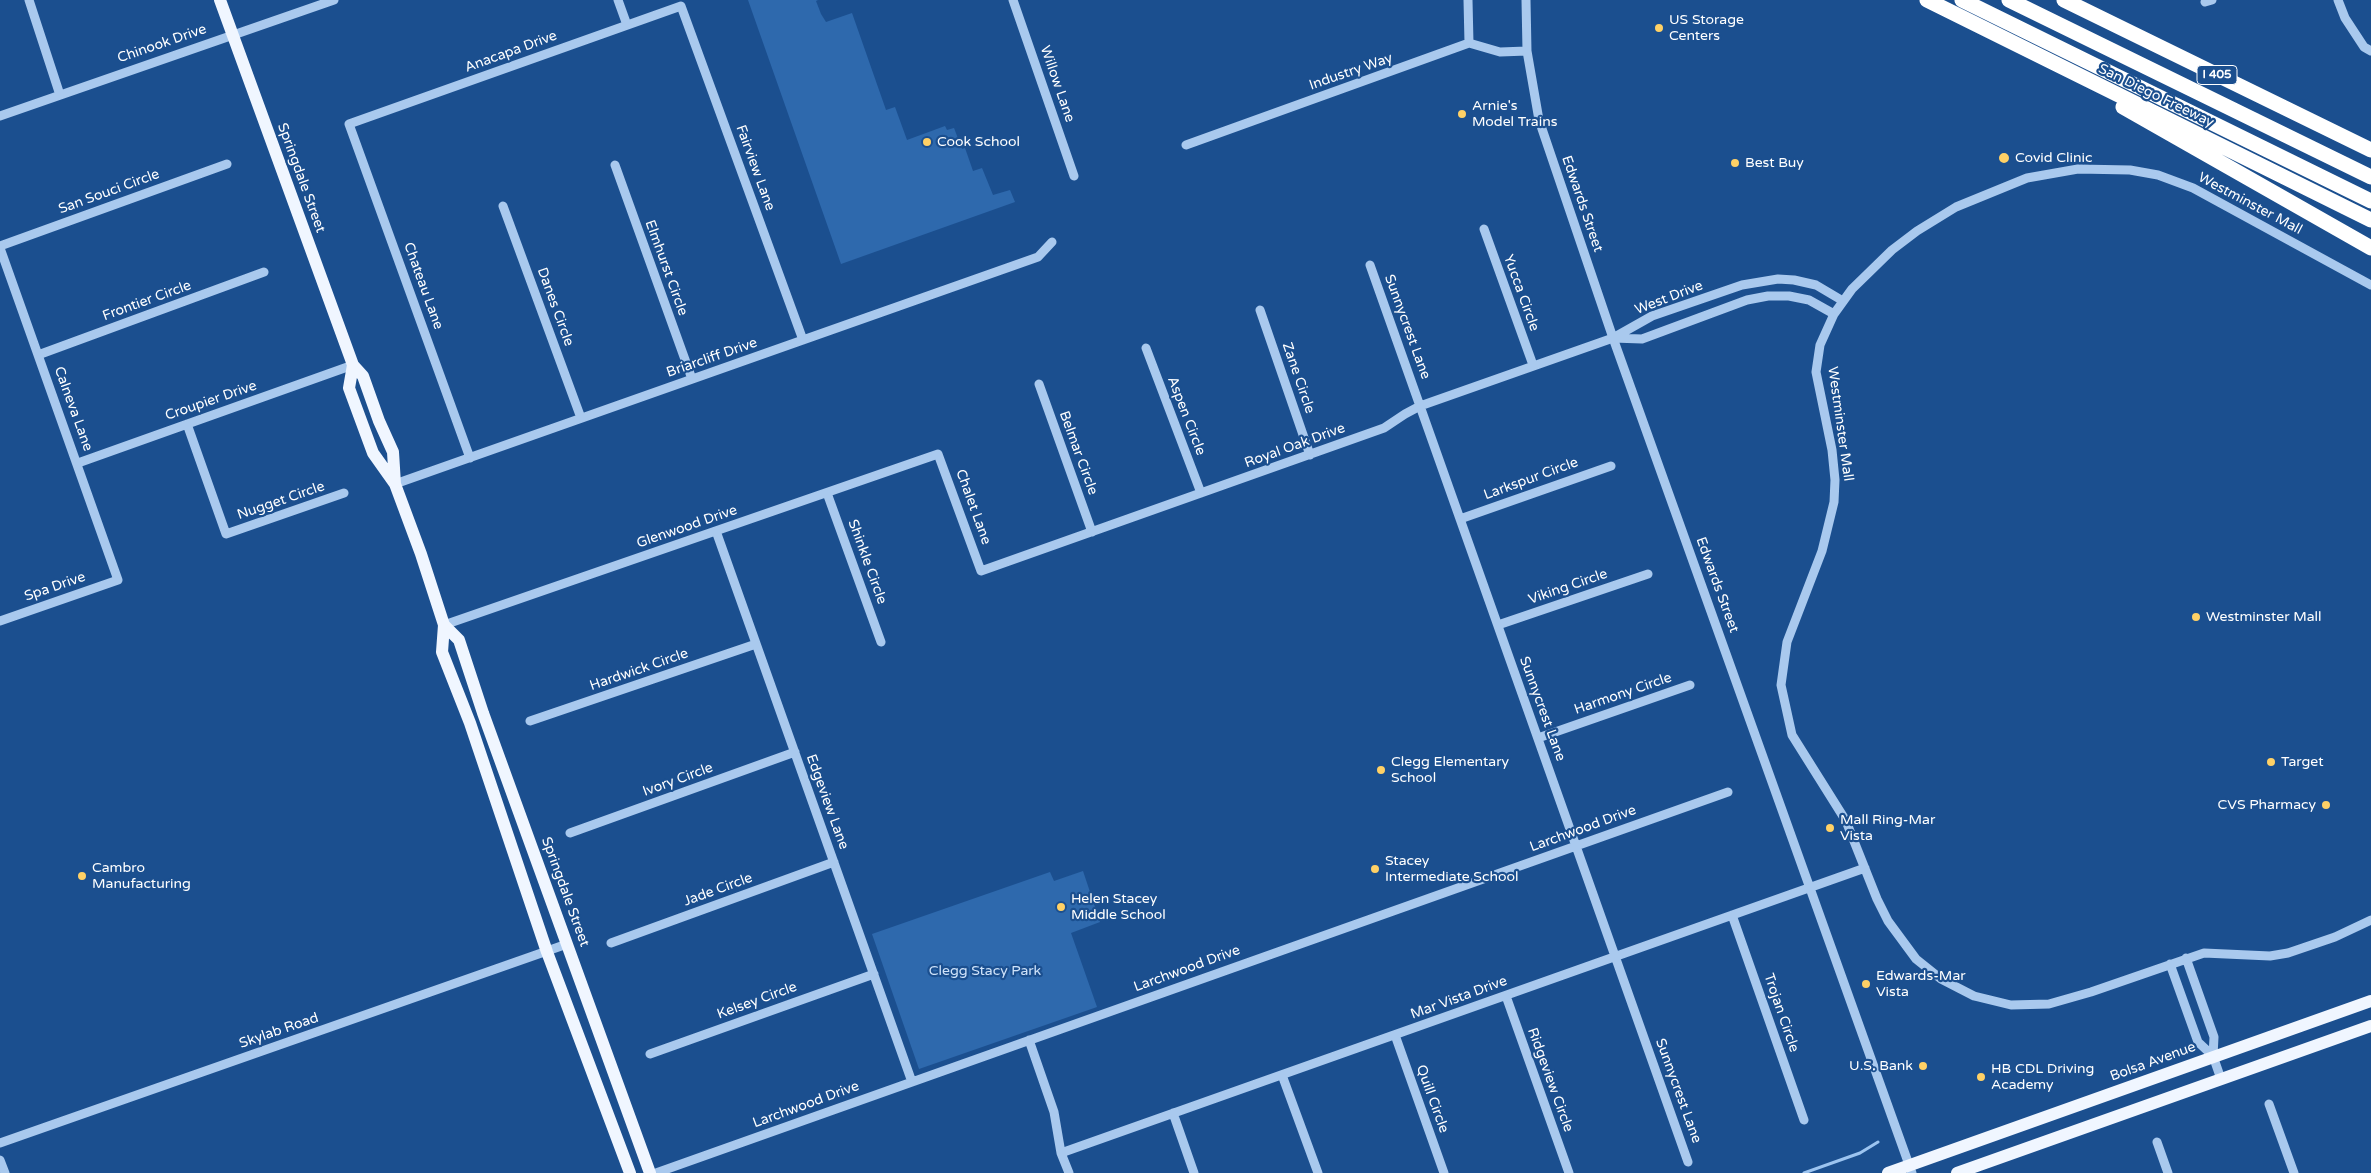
<!DOCTYPE html>
<style>
body{margin:0}
canvas{display:block;background:#1b4f8f}
</style>
<canvas width="2371" height="1173"></canvas>
<script>
const ctx = document.querySelector('canvas').getContext('2d');
ctx.lineJoin = 'round';
function fillPath(path, color) { ctx.fillStyle = color; ctx.fill(path, 'evenodd'); }
const shape = rows => new Path2D(rows.map(r => 'M' + r).join(''));
function trace(path, color, width, dash) { ctx.strokeStyle = color; ctx.lineWidth = width; ctx.lineCap = dash ? 'butt' : 'round'; ctx.setLineDash(dash || []); ctx.stroke(path); }
function drawText(font, color, halo, rows, align = 'center') {
  ctx.font = font + ' "Varela Round",sans-serif'; ctx.lineWidth = 4.5; ctx.setLineDash([]); ctx.textBaseline = 'middle'; ctx.strokeStyle = halo; ctx.fillStyle = color; for (const [text, x, y, turn = 0] of rows) {
    ctx.save(); ctx.translate(x, y); ctx.rotate((+turn || 0) * Math.PI / 180); ctx.textAlign = isNaN(turn) ? turn : align; if (halo) ctx.strokeText(text, 0, 0); ctx.fillText(text, 0, 0); ctx.restore();
  }
}
fillPath(shape([
 [748,0,818,0,816,1,821,14,826,22,852,13,886,110,895,107,907,140,945,126,947,130,954,128,962,149,965,148,973,171,982,168,993,195,1010,190,1015,202,841,264],
 [1083,871,1100,922,1071,933,1097,1007,919,1069,872,934,1050,872,1054,881]
]), '#2e69ad');
trace(shape([
 [1804,1173,1860,1153,1878,1142]
]), '#9cc4f0', 3);
trace(shape([
 [29,0,60,95],
 [618,0,627,25],
 [1013,0,1074,176],
 [1468,0,1469,43],
 [1526,0,1527,51,1539,120,1613,338,1912,1173],
 [2338,0,2345,18,2364,47,2371,51],
 [2205,2,2212,0],
 [0,116,334,0],
 [1186,145,1469,43,1500,52,1527,51],
 [615,165,692,379],
 [503,206,581,418],
 [1484,229,1533,365],
 [0,246,227,164],
 [0,248,118,580,0,621],
 [1370,265,1688,1162],
 [2371,285,2193,188,2158,175,2130,170,2078,169,2027,178,1956,207,1917,231,1892,250,1852,289,1834,314,1820,345,1816,372,1832,450,1835,480,1834,502,1822,551,1787,642,1781,685,1792,735,1846,821,1877,899,1888,921,1916,959,1941,979,1974,996,2011,1005,2049,1004,2091,992,2204,953,2270,956,2288,953,2335,937,2371,920],
 [1260,310,1310,455],
 [1613,338,1642,339,1747,300,1768,296,1789,296,1809,300,1834,314],
 [1146,348,1201,493],
 [38,355,264,272],
 [1039,384,1092,532],
 [187,424,226,534,344,493],
 [470,458,349,124,681,6,803,340],
 [78,463,353,365],
 [395,484,1038,257,1052,242],
 [827,493,881,642],
 [1460,519,1611,466],
 [716,531,912,1082],
 [444,625,938,454,981,571,1384,428,1405,414,1420,406,1613,338,1652,316,1742,285,1778,279,1794,280,1816,285,1843,301],
 [1498,625,1648,574],
 [530,721,756,644],
 [1538,738,1690,685],
 [570,833,795,752],
 [1732,915,1804,1120],
 [611,943,834,862],
 [2186,958,2214,1037,2213,1056,2221,1079],
 [2170,964,2198,1042,2213,1056],
 [1506,996,1569,1173],
 [1395,1035,1444,1173],
 [1029,1040,1054,1112,1061,1153,1069,1173],
 [650,1054,874,974],
 [1282,1075,1318,1173],
 [2269,1104,2294,1173],
 [1173,1113,1194,1173],
 [2157,1142,2168,1173],
 [0,1143,567,944],
 [1061,1153,1865,868],
 [0,1160,5,1173],
 [656,1173,1728,792]
]), '#a9c9ee', 9);
trace(shape([
 [220,0,353,365,363,376,379,421,393,452,395,484],
 [353,365,349,388,373,453,395,484,421,554,444,625,442,652,470,723,547,952,630,1173],
 [444,625,459,640,483,713,650,1173],
 [1888,1173,2371,1001],
 [1957,1173,2371,1026]
]), '#f0f6ff', 12);
trace(shape([
 [1927,0,2371,220],
 [1962,0,2371,201],
 [2009,0,2371,177],
 [2064,0,2371,150],
 [2123,107,2371,248]
]), '#fff', 15);
for (const [x, y, r, color] of [
 [1659,28,5,"#ffd166"],
 [1462,114,5,"#ffd166"],
 [927,142,5,"#ffd166"],
 [2004,158,6,"#ffd166"],
 [1735,163,5,"#ffd166"],
 [2196,617,5,"#ffd166"],
 [2271,762,5,"#ffd166"],
 [1381,770,5,"#ffd166"],
 [2326,805,5,"#ffd166"],
 [1830,828,5,"#ffd166"],
 [1375,869,5,"#ffd166"],
 [82,876,5,"#ffd166"],
 [1061,907,5,"#ffd166"],
 [1866,984,5,"#ffd166"],
 [1923,1066,5,"#ffd166"],
 [1981,1077,5,"#ffd166"]
]) { const dot = new Path2D(); dot.arc(x, y, r, 0, 2 * Math.PI); ctx.fillStyle = color; ctx.fill(dot); trace(dot, '#1b4f8f', 2); }
for (const [x, y, w] of [
 [2217,75,40]
]) { const box = new Path2D(); box.roundRect(x - w / 2, y - 9.5, w, 19, 4); ctx.fillStyle = '#1b4f8f'; ctx.fill(box); trace(box, '#fff', 1); }
drawText('bold 12px', '#fff', null, [
 ["I 405",2217,75]
]);
drawText('14px', '#fff', '#1b4f8f', [
 ["US Storage",1669,20],
 ["Centers",1669,36],
 ["Arnie's",1472,106],
 ["Model Trains",1472,122],
 ["Cook School",937,142],
 ["Covid Clinic",2015,158],
 ["Best Buy",1745,163],
 ["Westminster Mall",2206,617],
 ["Clegg Elementary",1391,762],
 ["School",1391,778],
 ["Target",2281,762],
 ["CVS Pharmacy",2316,805,"right"],
 ["Mall Ring-Mar",1840,820],
 ["Vista",1840,836],
 ["Stacey",1385,861],
 ["Intermediate School",1385,877],
 ["Cambro",92,868],
 ["Manufacturing",92,884],
 ["Helen Stacey",1071,899],
 ["Middle School",1071,915],
 ["Edwards-Mar",1876,976],
 ["Vista",1876,992],
 ["U.S. Bank",1913,1066,"right"],
 ["HB CDL Driving",1991,1069],
 ["Academy",1991,1085]
], 'left');
drawText('14px', '#fff', '#1b4f8f', [
 ["Chinook Drive",162,44,-19],
 ["Anacapa Drive",511,52,-20],
 ["Industry Way",1351,72,-19],
 ["Willow Lane",1057,84,71],
 ["San Diego Freeway",2156,96,26],
 ["Fairview Lane",755,168,70],
 ["Springdale Street",301,178,70],
 ["San Souci Circle",109,192,-20],
 ["Edwards Street",1582,204,71],
 ["Westminster Mall",2250,204,28],
 ["Elmhurst Circle",666,268,70],
 ["Chateau Lane",423,286,70],
 ["Yucca Circle",1521,293,70],
 ["West Drive",1669,298,-21],
 ["Frontier Circle",147,301,-20],
 ["Danes Circle",555,307,70],
 ["Sunnycrest Lane",1407,327,70],
 ["Briarcliff Drive",712,358,-19],
 ["Zane Circle",1298,378,71],
 ["Croupier Drive",211,401,-19],
 ["Calneva Lane",73,409,70],
 ["Aspen Circle",1186,416,69],
 ["Westminster Mall",1840,424,82],
 ["Royal Oak Drive",1295,446,-20],
 ["Belmar Circle",1078,453,70],
 ["Larkspur Circle",1531,479,-20],
 ["Nugget Circle",281,501,-19],
 ["Chalet Lane",973,507,70],
 ["Glenwood Drive",687,527,-19],
 ["Shinkle Circle",867,562,70],
 ["Edwards Street",1717,585,70],
 ["Spa Drive",55,587,-19],
 ["Viking Circle",1568,587,-19],
 ["Hardwick Circle",639,670,-19],
 ["Harmony Circle",1623,694,-19],
 ["Sunnycrest Lane",1542,709,70],
 ["Ivory Circle",678,780,-20],
 ["Edgeview Lane",827,802,70],
 ["Larchwood Drive",1583,829,-20],
 ["Jade Circle",718,890,-20],
 ["Springdale Street",565,892,70],
 ["Larchwood Drive",1187,969,-20],
 ["Mar Vista Drive",1459,998,-20],
 ["Kelsey Circle",757,1001,-20],
 ["Trojan Circle",1781,1013,71],
 ["Skylab Road",279,1031,-19],
 ["Bolsa Avenue",2153,1062,-20],
 ["Ridgeview Circle",1550,1080,70],
 ["Sunnycrest Lane",1678,1091,70],
 ["Quill Circle",1432,1099,70],
 ["Larchwood Drive",806,1105,-20]
]);
drawText('14px', '#cfe3fa', '#1b4f8f', [
 ["Clegg Stacy Park",985,971]
]);
</script>
